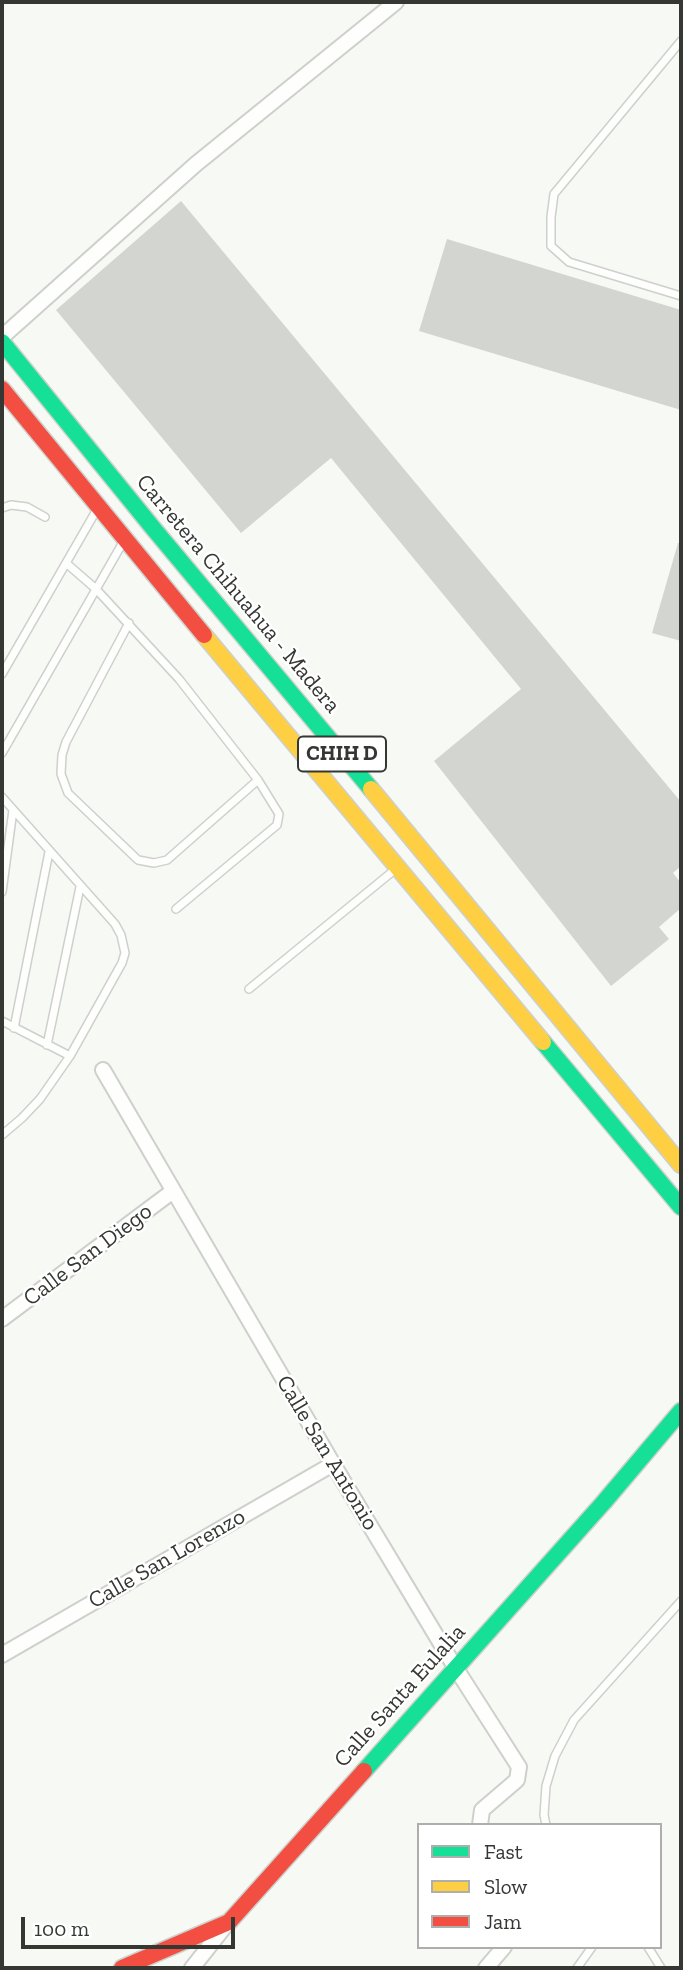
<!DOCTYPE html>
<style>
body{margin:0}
#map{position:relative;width:683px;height:1970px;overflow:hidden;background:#f6f9f4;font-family:"Zilla Slab",serif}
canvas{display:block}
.frame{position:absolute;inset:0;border:4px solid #353733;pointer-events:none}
.legend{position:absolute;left:417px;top:1823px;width:245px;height:126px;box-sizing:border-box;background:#fff;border:2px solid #aeafad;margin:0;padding:9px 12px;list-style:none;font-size:21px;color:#353733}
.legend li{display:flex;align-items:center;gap:14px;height:35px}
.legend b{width:35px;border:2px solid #aeafad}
.scale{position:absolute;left:21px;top:1917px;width:214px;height:32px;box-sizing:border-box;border:4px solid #353733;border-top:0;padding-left:9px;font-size:21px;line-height:24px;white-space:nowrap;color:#353733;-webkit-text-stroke:5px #fff;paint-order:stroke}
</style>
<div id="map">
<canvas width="683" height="1970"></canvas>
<div class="frame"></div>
<ul class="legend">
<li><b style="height:9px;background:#16e098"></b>Fast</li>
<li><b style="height:9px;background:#ffcf43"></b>Slow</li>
<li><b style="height:9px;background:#f24e42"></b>Jam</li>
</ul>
<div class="scale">100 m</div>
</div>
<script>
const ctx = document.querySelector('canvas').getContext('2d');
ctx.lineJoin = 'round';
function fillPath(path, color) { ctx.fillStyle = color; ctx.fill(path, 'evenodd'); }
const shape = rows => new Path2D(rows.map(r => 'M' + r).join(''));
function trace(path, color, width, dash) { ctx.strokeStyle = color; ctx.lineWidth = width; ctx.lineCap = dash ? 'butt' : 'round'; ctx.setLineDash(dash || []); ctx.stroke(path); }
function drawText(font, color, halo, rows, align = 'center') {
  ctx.font = font + ' "Zilla Slab",serif'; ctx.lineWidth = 5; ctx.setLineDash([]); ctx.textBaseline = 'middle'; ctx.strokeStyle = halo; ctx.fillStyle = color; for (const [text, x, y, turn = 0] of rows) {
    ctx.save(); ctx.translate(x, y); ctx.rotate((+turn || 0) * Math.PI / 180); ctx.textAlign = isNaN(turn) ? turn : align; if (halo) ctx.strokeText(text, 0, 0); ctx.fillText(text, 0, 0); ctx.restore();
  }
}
fillPath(shape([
 [181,201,681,802,681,866,673,873,681,883,681,908,659,927,669,939,611,986,434,761,521,689,331,458,241,533,56,310],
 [447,239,681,310,681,410,419,331],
 [678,543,681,543,681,641,652,633]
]), '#d3d5d1');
const lane = shape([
 [681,41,554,194,551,217,551,246,569,262,681,296],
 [2,508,11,505,27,507,45,517],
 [66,563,96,589,179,679,258,780,279,814,277,825,176,909],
 [129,623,66,742,62,755,61,774,68,793,138,860,154,863,167,860,258,780],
 [2,674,96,511],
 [2,753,122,544],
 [2,797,115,924,121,935,125,953,122,963,70,1056,2,1021],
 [2,892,13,810],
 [249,989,392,872],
 [14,1028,49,852],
 [47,1045,80,887],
 [2,1135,22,1118,40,1099,70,1056],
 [546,1825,544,1815,546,1786,555,1756,574,1720,681,1601],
 [648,1947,661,1968],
 [577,1968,592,1947]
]);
const street = shape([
 [2,337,196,164,396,2],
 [103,1070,333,1464,455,1667,519,1767,517,1780,482,1810,480,1825],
 [2,1319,173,1191],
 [2,1655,333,1464],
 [192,1968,226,1925],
 [486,1968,504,1947]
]);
const fast = shape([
 [2,342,153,528,371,789],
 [543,1042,681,1207],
 [364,1771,604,1502,681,1411]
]);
const slow = shape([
 [204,635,543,1042],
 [371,789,681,1165]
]);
const jam = shape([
 [2,389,204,635],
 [122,1968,229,1922,364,1771]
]);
trace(lane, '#cdd0cb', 10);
trace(street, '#cdd0cb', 18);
trace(fast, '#cdd0cb', 19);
trace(slow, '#cdd0cb', 19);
trace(jam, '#cdd0cb', 19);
trace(lane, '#fefefd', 7);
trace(street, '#fefefd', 14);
trace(fast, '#16e098', 16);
trace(slow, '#ffcf43', 16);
trace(jam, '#f24e42', 16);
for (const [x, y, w] of [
 [342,754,88]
]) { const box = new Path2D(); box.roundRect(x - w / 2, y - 17.5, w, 35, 5); ctx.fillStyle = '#fff'; ctx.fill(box); trace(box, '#353733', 2); }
drawText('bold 21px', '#353733', null, [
 ["CHIH D",342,754]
]);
drawText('23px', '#353733', '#fff', [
 ["Carretera Chihuahua - Madera",238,594,50],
 ["Calle San Diego",88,1255,-37],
 ["Calle San Antonio",327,1453,59],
 ["Calle San Lorenzo",167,1559,-30],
 ["Calle Santa Eulalia",400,1696,-48]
]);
</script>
